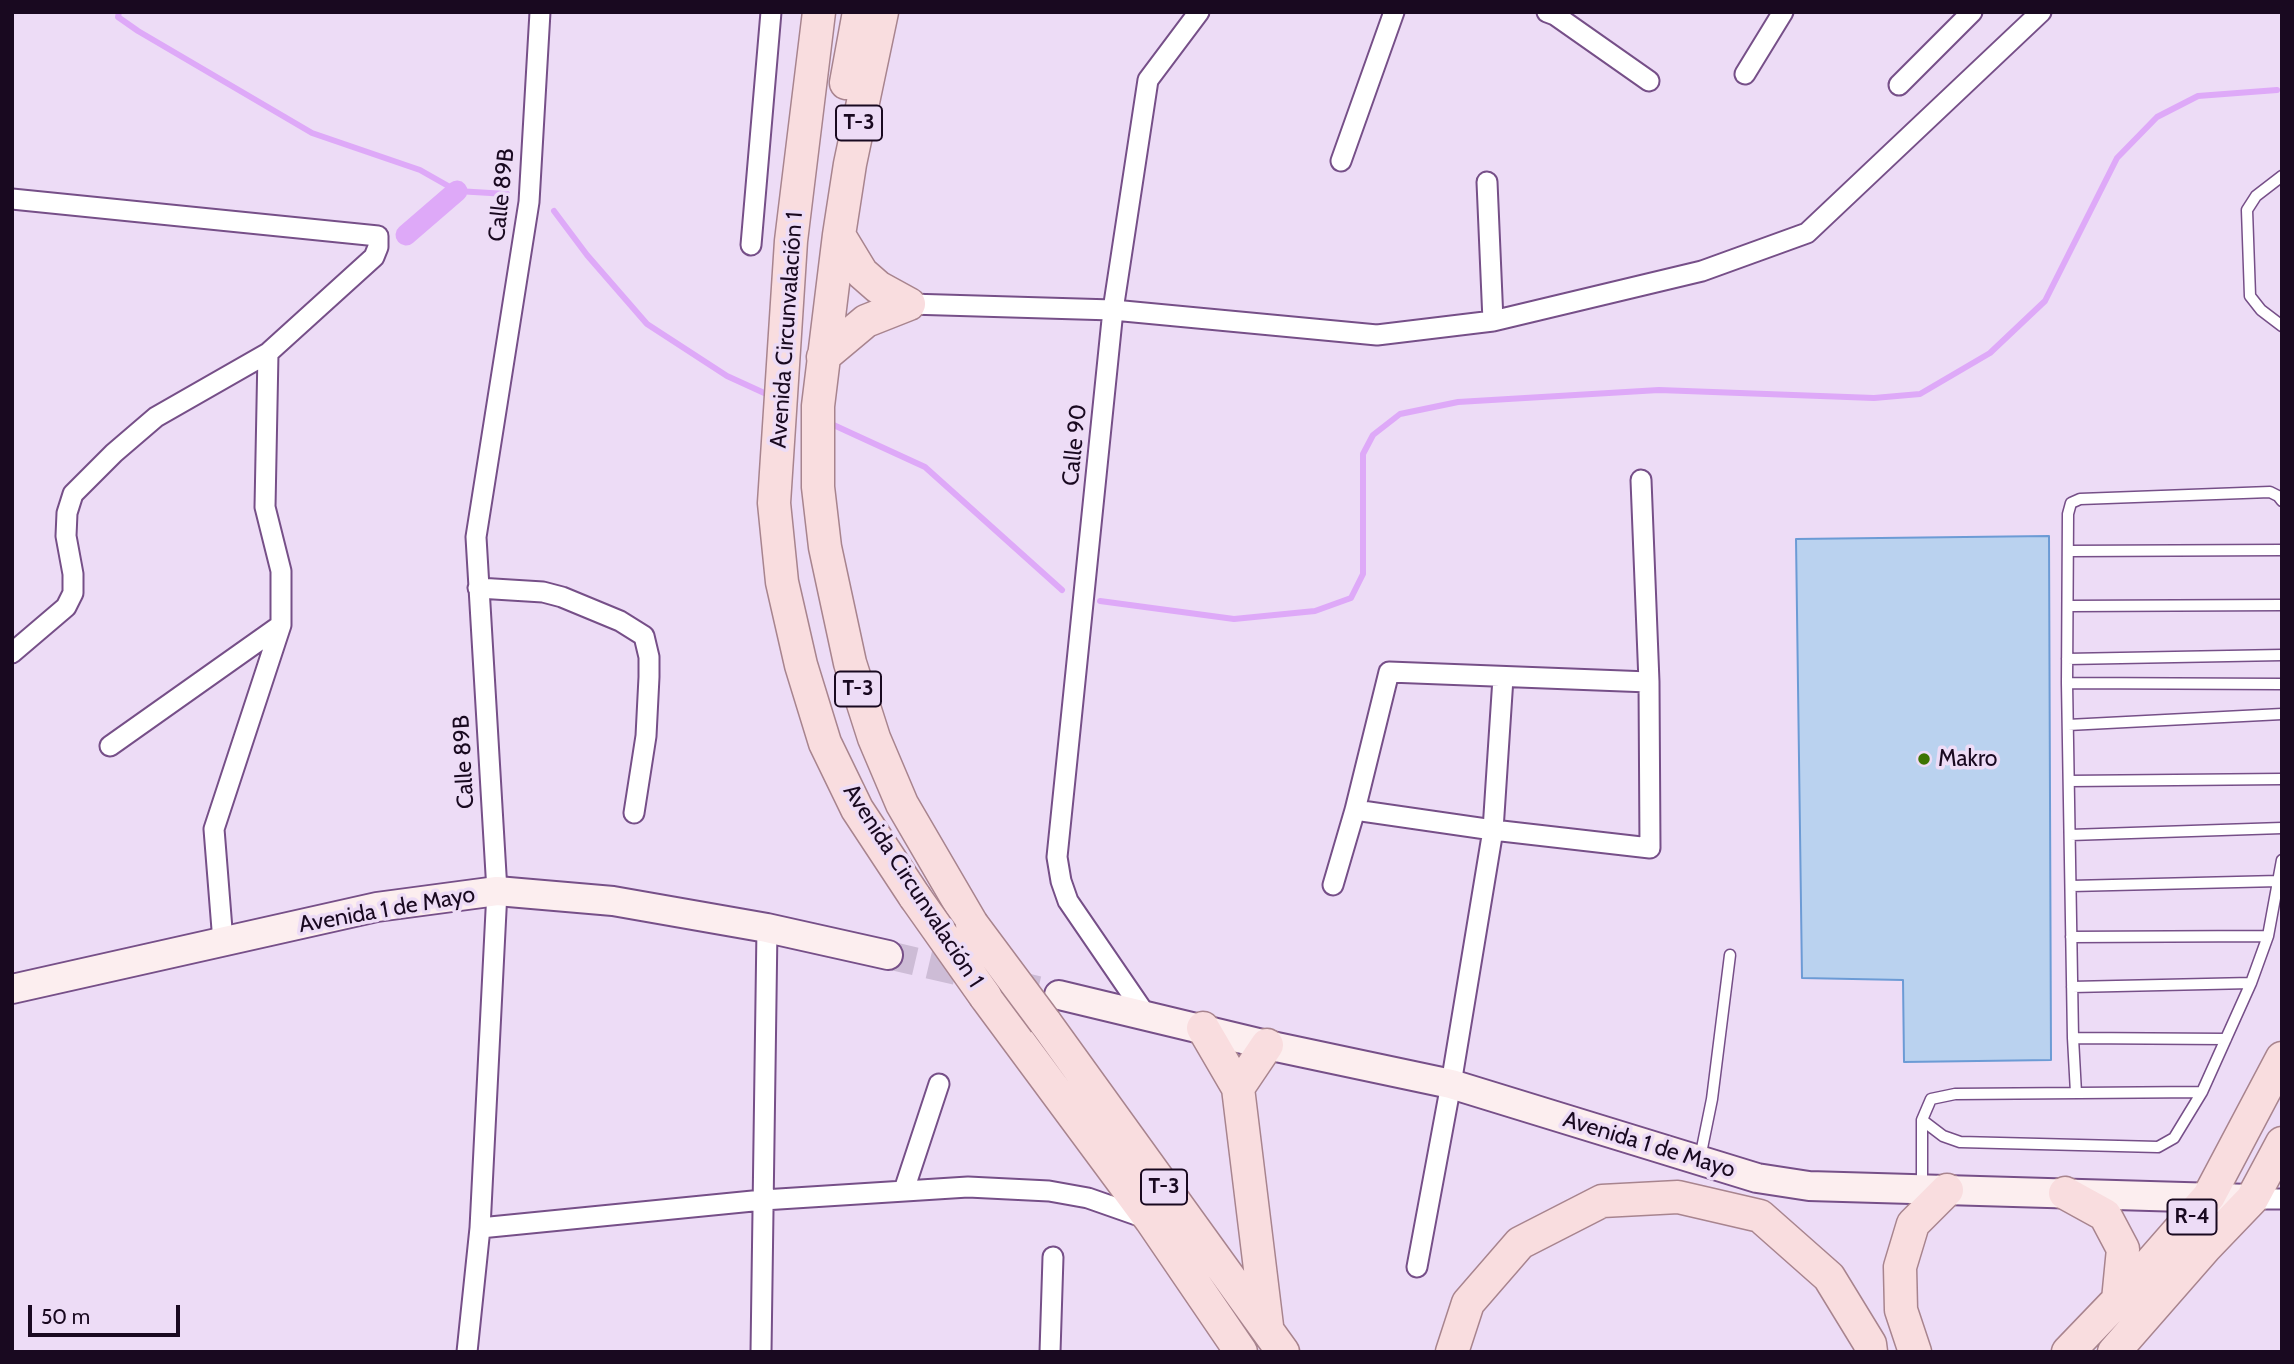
<!DOCTYPE html>
<meta charset="utf-8">
<style>
body{margin:0}
#map{position:relative;width:2294px;height:1364px;overflow:hidden;background:#eddcf6;font-family:Cabin,sans-serif}
canvas{display:block}
.frame{position:absolute;inset:0;border:14px solid #190920;pointer-events:none}
.scale{position:absolute;left:28px;top:1305px;width:152px;height:32px;box-sizing:border-box;border:4px solid #190920;border-top:0;padding-left:9px;font-size:21px;line-height:24px;white-space:nowrap;color:#190920;-webkit-text-stroke:5px #eddcf6;paint-order:stroke}
</style>
<div id="map">
<canvas width="2294" height="1364"></canvas>
<div class="frame"></div>
<div class="scale">50 m</div>
</div>
<script>
const ctx = document.querySelector('canvas').getContext('2d');
ctx.lineJoin = 'round';
const shape = rows => new Path2D(rows.map(r => 'M' + r).join(''));
function trace(path, color, width, dash) { ctx.strokeStyle = color; ctx.lineWidth = width; ctx.lineCap = dash ? 'butt' : 'round'; ctx.setLineDash(dash || []); ctx.stroke(path); }
function fillPath(path, color) { ctx.fillStyle = color; ctx.fill(path, 'evenodd'); }
function drawText(font, color, halo, rows, align = 'center') {
  ctx.font = font + ' Cabin,sans-serif'; ctx.lineWidth = 7; ctx.setLineDash([]); ctx.textBaseline = 'middle'; ctx.strokeStyle = halo; ctx.fillStyle = color; for (const [text, x, y, turn = 0] of rows) {
    ctx.save(); ctx.translate(x, y); ctx.rotate((+turn || 0) * Math.PI / 180); ctx.textAlign = isNaN(turn) ? turn : align; if (halo) ctx.strokeText(text, 0, 0); ctx.fillText(text, 0, 0); ctx.restore();
  }
}
trace(shape([
 [119,12,118,17,138,31,312,133,420,170,457,191,507,194],
 [554,211,587,255,647,324,727,376,773,397],
 [827,422,925,467,1062,590],
 [1100,601,1234,619,1315,611,1351,598,1363,574,1363,454,1373,435,1400,414,1458,402,1659,390,1874,398,1920,394,1990,353,2045,301,2117,158,2157,117,2198,96,2277,90]
]), '#dea9f8', 6);
trace(shape([
 [406,235,457,191]
]), '#dea9f8', 21);
const building = shape([
 [2049,536,2051,1060,1904,1062,1903,980,1802,978,1796,539,2049,536]
]);
fillPath(building, '#bad2ef');
trace(building, '#6c9bd5', 2);
trace(shape([
 [888,955,1059,995]
]), '#cdbcd6', 28, [28, 14]);
const lane = shape([
 [2282,176,2256,196,2247,210,2250,296,2261,310,2282,326],
 [2069,551,2282,550],
 [2069,606,2282,605],
 [2067,659,2282,655],
 [2067,683,2068,514,2071,503,2080,499,2270,492,2278,496,2282,501],
 [2068,725,2282,714],
 [2069,781,2282,779],
 [2070,835,2282,828],
 [2071,886,2279,881],
 [2071,937,2268,936],
 [2072,987,2251,983],
 [2073,1038,2226,1039],
 [2076,1093,2073,1038,2067,683,2282,684],
 [1922,1120,1943,1136,1960,1142,2158,1147,2174,1138,2202,1092,2251,983,2268,936,2282,860],
 [1700,1158,1712,1099,1730,955],
 [1922,1189,1922,1120,1931,1099,1955,1094,2202,1092]
]);
const street = shape([
 [540,12,529,202,476,537,497,891,480,1228,763,1200,968,1187,1049,1191,1088,1198,1148,1219],
 [1547,12,1555,15,1649,81],
 [1745,74,1783,12],
 [1899,85,1972,12],
 [1341,161,1394,12],
 [1487,182,1493,321],
 [12,199,378,236,378,247,374,257,268,353,156,417,114,453,73,494,67,513,66,536,73,574,73,593,66,607,12,653],
 [751,245,771,12],
 [909,304,1113,310,1377,335,1493,321,1702,271,1807,233,2041,12],
 [1641,480,1649,682],
 [478,588,543,592,562,597,620,621,644,636,649,657,649,677,646,736,634,813],
 [110,746,281,625],
 [1333,885,1355,810,1389,672,1649,682,1650,848,1493,830,1355,810],
 [223,942,214,829,281,625,281,571,265,507,268,353],
 [1146,1015,1068,901,1061,881,1057,857,1113,310,1148,80,1199,12],
 [904,1190,939,1084],
 [2252,1199,2282,1199],
 [1417,1267,1451,1084,1493,830,1503,678],
 [467,1352,480,1228],
 [761,1352,767,928],
 [1050,1352,1053,1257]
]);
const secondary = shape([
 [12,989,377,907,497,891,613,901,767,928,888,955],
 [1059,995,1267,1045,1451,1084,1757,1178,1809,1186,2252,1199]
]);
const primary = shape([
 [819,12,791,241,780,411,774,503,782,582,801,665,825,743,857,809,915,897],
 [882,12,850,164,839,235,818,406,818,487,825,547,850,663,874,738,902,804,972,924],
 [846,83,859,12],
 [839,235,862,273,878,287,909,304],
 [823,357,866,321,909,304],
 [985,996,1151,1220,1241,1352],
 [1045,1022,1283,1352],
 [1203,1028,1238,1088,1267,1326],
 [1238,1088,1267,1045],
 [2065,1193,2105,1215,2123,1249,2118,1300],
 [1452,1352,1468,1303,1520,1243,1602,1201,1678,1197,1760,1216,1829,1277,1870,1344,1871,1352],
 [1915,1352,1901,1310,1900,1267,1913,1224,1947,1190],
 [2068,1352,2118,1300,2209,1196,2282,1058],
 [2114,1352,2205,1248,2252,1199,2282,1143]
]);
trace(lane, '#764f88', 13);
trace(street, '#764f88', 23);
trace(secondary, '#764f88', 32);
trace(primary, '#a8848e', 35);
trace(lane, '#fff', 10);
trace(street, '#fff', 19);
trace(secondary, '#fceeef', 28);
trace(primary, '#f9dddf', 32);
const primaryBridge = shape([
 [915,897,985,996],
 [972,924,1045,1022]
]);
trace(primaryBridge, '#a8848e', 35, []);
trace(primaryBridge, '#f9dddf', 32);
for (const [x, y, r, color] of [
 [1924,759,7,"#3d7401"]
]) { const dot = new Path2D(); dot.arc(x, y, r, 0, 2 * Math.PI); ctx.fillStyle = color; ctx.fill(dot); trace(dot, '#eddcf6', 2.5); }
for (const [x, y, w] of [
 [859,123,46],
 [858,689,46],
 [1164,1187,46],
 [2192,1217,49]
]) { const box = new Path2D(); box.roundRect(x - w / 2, y - 17.5, w, 35, 5); ctx.fillStyle = '#eddcf6'; ctx.fill(box); trace(box, '#190920', 2); }
drawText('bold 21px', '#190920', null, [
 ["T-3",859,123],
 ["T-3",858,689],
 ["T-3",1164,1187],
 ["R-4",2192,1217]
]);
drawText('23px', '#190920', '#eddcf6', [
 ["Calle 89B",502,195,-84],
 ["Avenida Circunvalación 1",787,330,-86],
 ["Calle 90",1075,445,-84],
 ["Calle 89B",464,762,-93],
 ["Avenida Circunvalación 1",913,886,57],
 ["Avenida 1 de Mayo",387,910,-10],
 ["Avenida 1 de Mayo",1649,1145,17]
]);
drawText('23px', '#190920', '#eddcf6', [
 ["Makro",1938,759]
], 'left');
</script>
